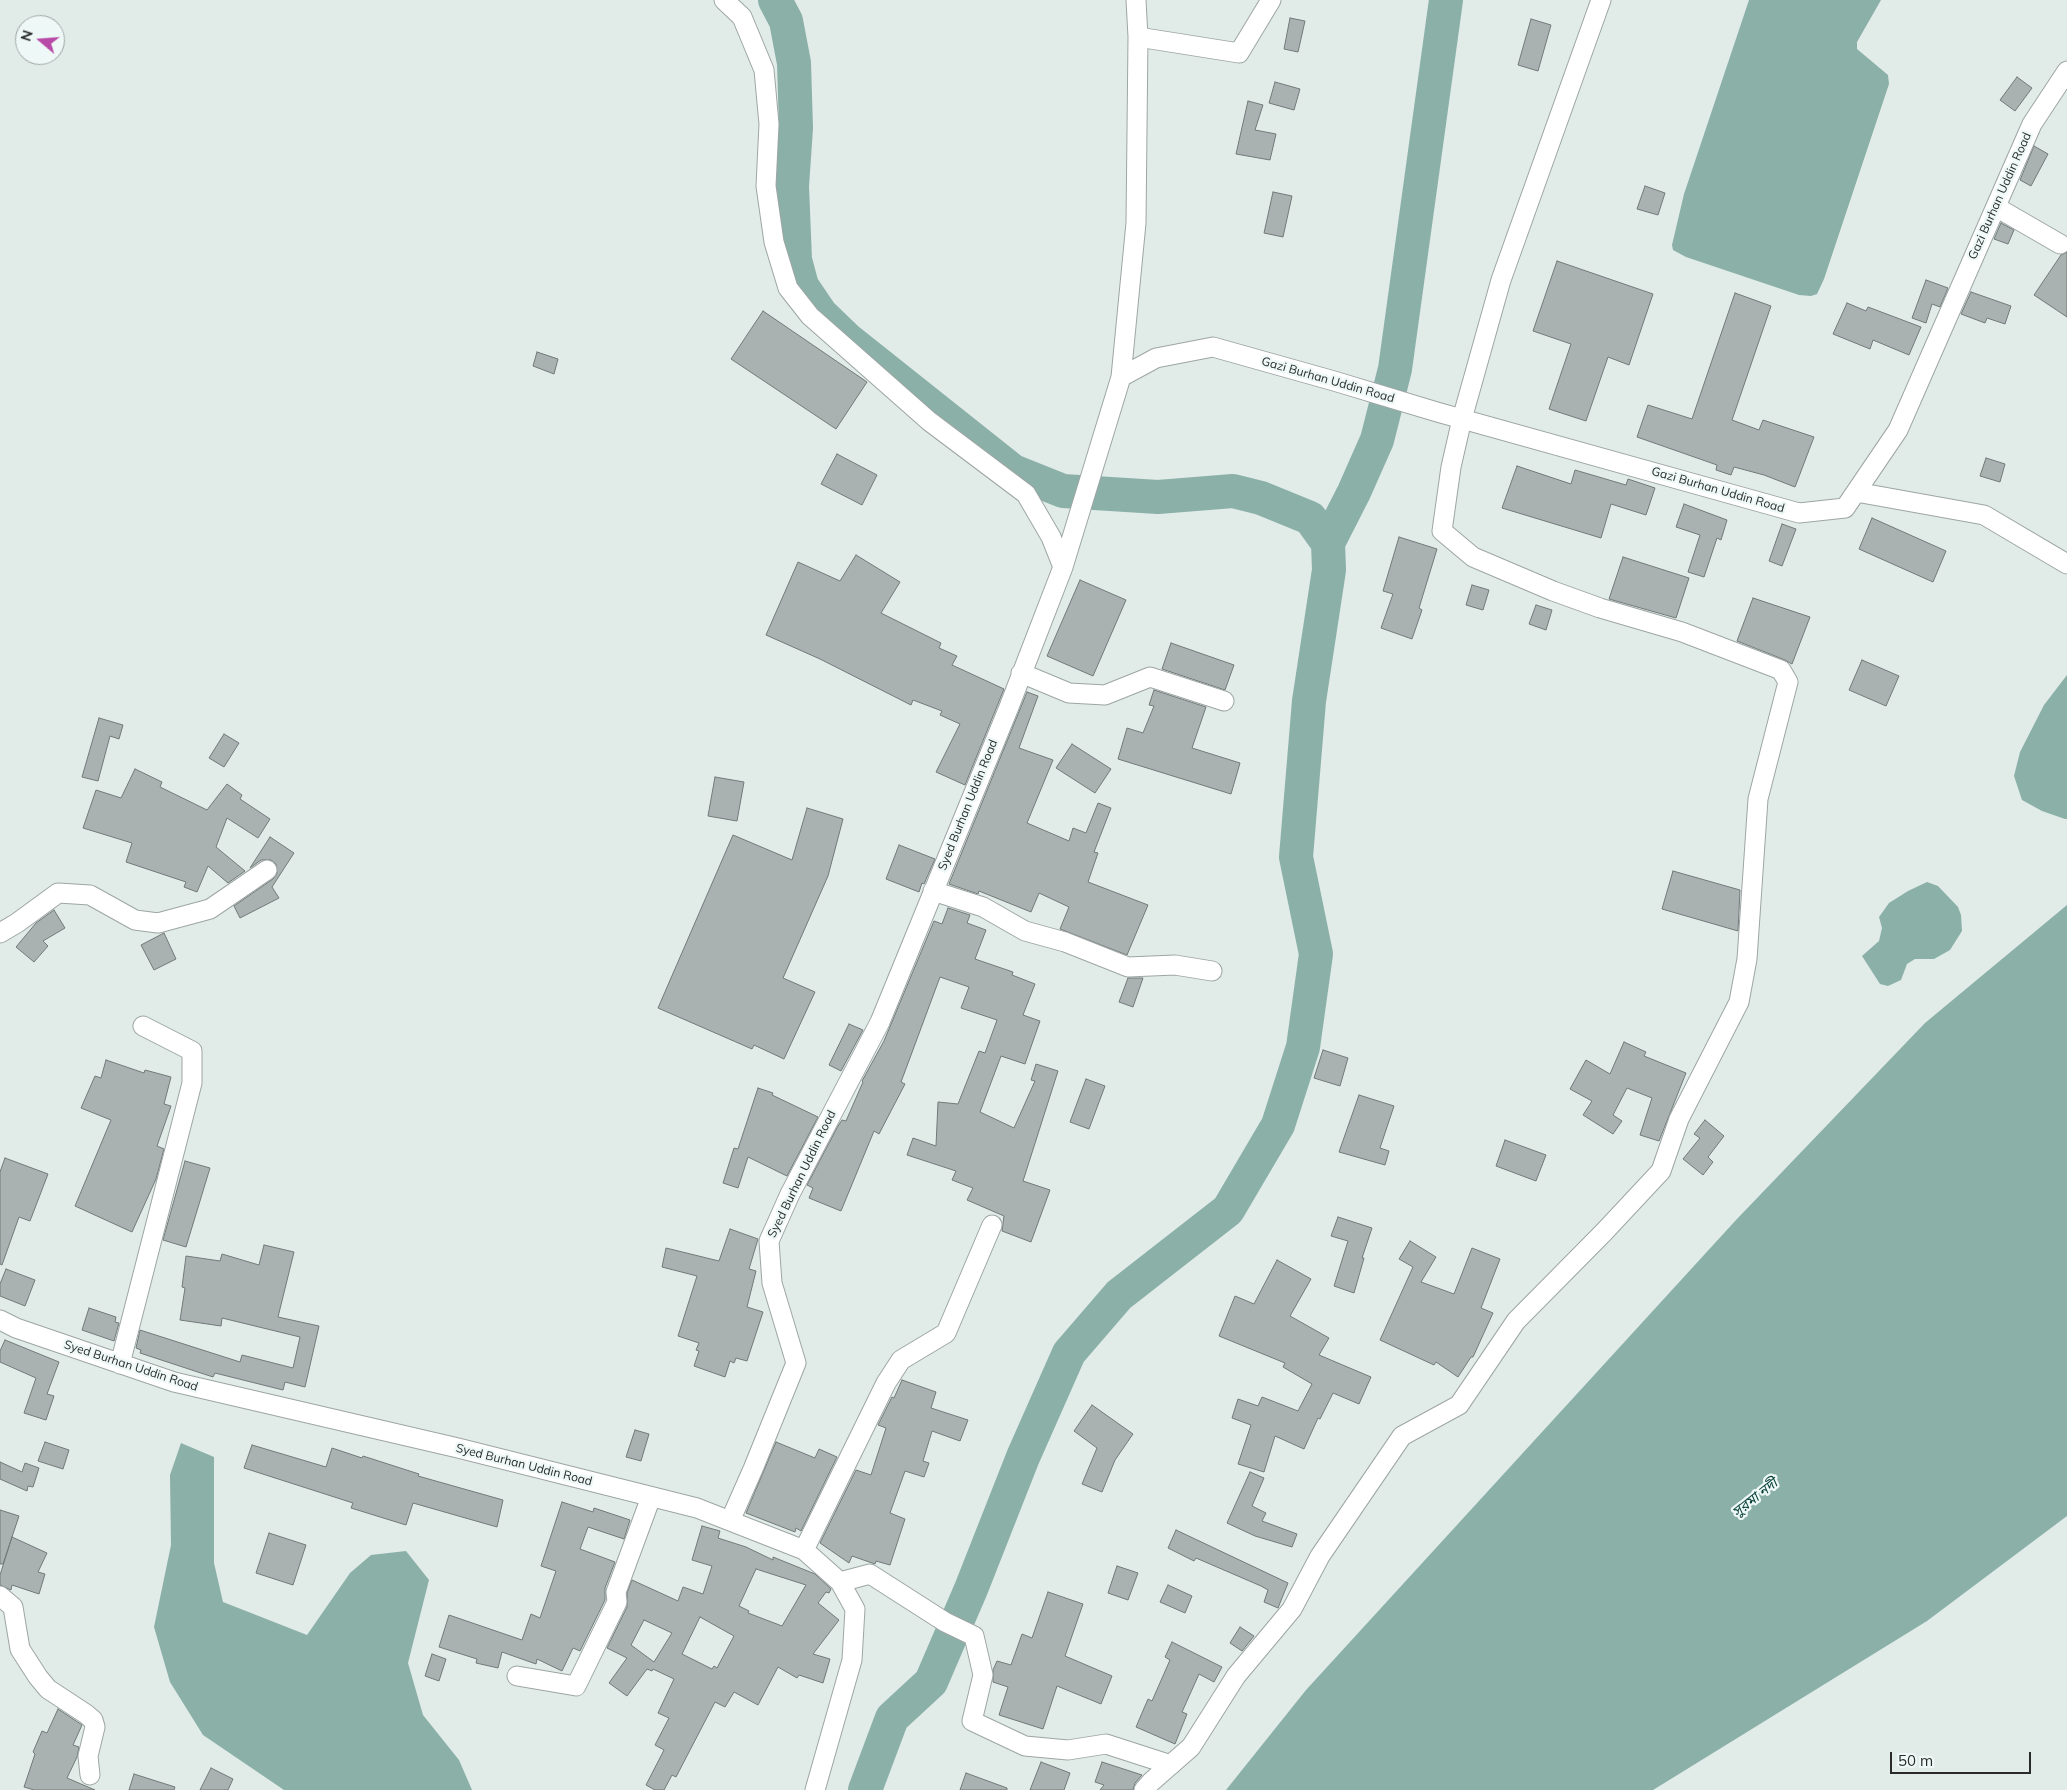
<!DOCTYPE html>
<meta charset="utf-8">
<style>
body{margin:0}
#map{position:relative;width:2067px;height:1790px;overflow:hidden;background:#e1ebe8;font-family:Mulish,sans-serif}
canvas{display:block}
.north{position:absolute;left:15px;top:15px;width:50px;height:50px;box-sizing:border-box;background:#eef8f6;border:1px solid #9fa6a4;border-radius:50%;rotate:288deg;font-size:14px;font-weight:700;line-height:20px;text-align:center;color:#282b2a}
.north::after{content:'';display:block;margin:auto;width:18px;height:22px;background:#b84aa8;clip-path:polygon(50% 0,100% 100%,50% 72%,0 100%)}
.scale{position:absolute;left:1890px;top:1752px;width:141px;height:22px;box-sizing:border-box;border:2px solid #282b2a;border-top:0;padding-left:6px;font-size:15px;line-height:18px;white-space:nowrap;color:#282b2a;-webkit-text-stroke:4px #eef8f6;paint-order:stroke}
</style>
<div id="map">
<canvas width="2067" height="1790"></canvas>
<div class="north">N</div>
<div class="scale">50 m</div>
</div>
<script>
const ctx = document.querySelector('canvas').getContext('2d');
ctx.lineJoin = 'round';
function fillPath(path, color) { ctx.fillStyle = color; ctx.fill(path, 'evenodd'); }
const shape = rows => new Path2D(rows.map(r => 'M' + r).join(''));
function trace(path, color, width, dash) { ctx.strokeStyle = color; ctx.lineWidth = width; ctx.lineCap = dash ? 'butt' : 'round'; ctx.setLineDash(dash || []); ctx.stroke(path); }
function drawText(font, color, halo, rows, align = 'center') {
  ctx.font = font + ' Mulish,"Noto Sans Bengali",sans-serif'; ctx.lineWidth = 4.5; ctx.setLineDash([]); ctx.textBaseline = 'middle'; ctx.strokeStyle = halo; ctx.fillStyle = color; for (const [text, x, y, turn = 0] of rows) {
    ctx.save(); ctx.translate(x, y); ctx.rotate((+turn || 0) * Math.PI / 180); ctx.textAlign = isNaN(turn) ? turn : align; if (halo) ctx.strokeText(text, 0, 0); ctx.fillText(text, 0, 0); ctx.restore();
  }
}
fillPath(shape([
 [1749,0,1881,0,1857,42,1857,49,1888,75,1889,84,1824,279,1817,294,1811,296,1799,295,1686,257,1673,250,1672,245,1684,194],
 [2067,675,2067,819,2065,819,2042,811,2022,800,2014,776,2020,752,2044,705],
 [1927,882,1938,886,1958,907,1961,915,1962,931,1950,950,1934,959,1915,959,1907,964,1901,980,1888,986,1880,984,1862,956,1879,941,1882,928,1879,917,1889,903,1908,891],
 [2067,905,2067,1516,1927,1621,1653,1790,1226,1790,1306,1690,1736,1220,1925,1023],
 [181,1443,214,1457,214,1563,223,1602,307,1635,350,1573,371,1555,406,1551,429,1580,408,1663,423,1715,459,1760,472,1790,284,1790,203,1735,170,1682,154,1627,171,1545,170,1475]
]), '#8bb0a8');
trace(shape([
 [775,0,786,21,794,63,796,128,792,186,795,260,802,286,821,314,847,339,1013,471,1063,491,1158,497,1233,491,1261,498,1310,518,1328,543,1329,570,1309,701,1296,857,1316,954,1303,1047,1278,1125,1228,1210,1119,1295,1069,1353,1023,1457,971,1589,931,1682,892,1718,865,1790],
 [1328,543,1354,492,1377,440,1395,369,1446,0]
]), '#8bb0a8', 34);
const building = shape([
 [1290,18,1305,21,1298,52,1284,49,1290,18],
 [1531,19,1551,25,1538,71,1518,65,1531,19],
 [2017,77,2032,88,2015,111,2000,100,2017,77],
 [1275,82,1300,89,1294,110,1269,103,1275,82],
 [1248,101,1263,105,1255,130,1276,134,1270,160,1236,154,1248,101],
 [2034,146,2048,154,2031,186,2020,180,2034,146],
 [1645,186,1665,193,1658,215,1637,209,1645,186],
 [1273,192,1292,196,1283,237,1264,233,1273,192],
 [2001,223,2014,230,2008,244,1994,239,2001,223],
 [2067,252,2067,317,2034,295,2061,255,2067,252],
 [1557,261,1653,294,1629,365,1608,357,1586,421,1549,409,1571,344,1533,331,1557,261],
 [1926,280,1948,288,1940,307,1932,304,1926,323,1912,318,1926,280],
 [1971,292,2011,306,2005,324,1987,318,1985,323,1961,314,1971,292],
 [1735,293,1771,306,1732,420,1759,430,1763,420,1814,437,1795,487,1764,475,1734,467,1731,475,1716,470,1717,465,1637,437,1648,405,1692,419,1735,293],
 [1847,303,1866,311,1868,307,1921,327,1909,355,1873,340,1870,349,1833,334,1847,303],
 [763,311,867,382,836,429,731,359,763,311],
 [537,352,558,359,554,374,533,366,537,352],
 [837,454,877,475,862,505,821,484,837,454],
 [1986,458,2005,464,2000,482,1980,476,1986,458],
 [1517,466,1571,484,1575,470,1626,485,1628,479,1655,488,1646,515,1611,504,1601,538,1502,508,1517,466],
 [1684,504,1727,520,1721,540,1717,538,1704,577,1688,572,1700,535,1676,527,1684,504],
 [1872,518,1946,551,1933,582,1859,549,1872,518],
 [1782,524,1796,529,1782,566,1769,561,1782,524],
 [1399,537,1437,549,1419,608,1422,610,1412,639,1381,628,1393,594,1383,591,1399,537],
 [856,555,900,582,881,613,941,643,939,648,957,656,952,665,1004,689,965,785,936,772,960,724,940,715,942,711,913,700,911,705,820,659,766,635,798,562,840,581,856,555],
 [1623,557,1689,578,1676,618,1609,599,1623,557],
 [1080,580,1126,600,1093,676,1047,656,1080,580],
 [1472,585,1489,590,1483,610,1466,605,1472,585],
 [1753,598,1810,617,1792,664,1785,660,1737,641,1753,598],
 [1536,605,1552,610,1546,630,1529,624,1536,605],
 [1171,643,1234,665,1225,690,1162,669,1171,643],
 [1862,660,1899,676,1886,706,1849,690,1862,660],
 [1154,690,1206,707,1192,748,1240,763,1231,794,1118,759,1127,728,1143,733,1154,706,1149,705,1154,690],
 [1027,692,1038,696,1019,748,1053,760,1027,823,1069,841,1073,828,1086,833,1098,803,1111,808,1094,852,1098,853,1088,882,1148,905,1127,955,1060,929,1069,907,1039,893,1031,912,979,891,978,894,949,884,1027,692],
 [99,718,123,725,119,739,110,736,98,781,82,777,99,718],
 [224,734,239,743,224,767,209,758,224,734],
 [1072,744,1111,769,1095,793,1056,768,1072,744],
 [135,769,162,782,160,787,207,810,227,784,242,795,240,799,270,819,258,838,227,818,216,847,245,871,228,883,208,866,197,892,184,887,186,882,126,862,132,843,83,828,96,790,121,798,135,769],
 [715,777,744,782,737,821,708,816,715,777],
 [807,808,843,819,828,876,783,978,815,992,784,1059,754,1045,752,1049,658,1008,733,835,792,860,807,808],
 [270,837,294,853,272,887,279,898,240,918,234,906,273,879,277,874,276,864,271,860,261,860,250,868,270,837],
 [899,845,935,859,924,884,922,883,919,892,886,879,899,845],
 [1673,871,1740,890,1738,931,1662,909,1673,871],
 [948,908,970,915,967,923,986,930,975,959,1013,972,1012,975,1035,984,1023,1015,1040,1021,1025,1064,1001,1056,980,1112,1014,1128,1035,1081,1031,1080,1036,1064,1058,1071,1023,1181,1050,1190,1031,1242,1002,1231,1004,1216,967,1200,973,1188,952,1180,956,1171,907,1155,913,1138,936,1146,938,1102,958,1104,979,1051,985,1053,997,1020,961,1008,969,987,940,977,901,1082,905,1084,879,1134,874,1131,841,1211,809,1198,813,1188,807,1185,838,1126,842,1120,846,1121,863,1082,862,1081,884,1041,934,921,942,924,948,908],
 [54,910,65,928,43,941,48,946,34,962,16,947,36,923,54,910],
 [164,933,176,959,154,970,141,945,164,933],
 [1128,978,1143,978,1133,1007,1119,1002,1128,978],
 [849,1024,863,1030,841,1071,829,1065,849,1024],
 [1624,1042,1646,1052,1644,1056,1686,1073,1659,1141,1640,1135,1652,1098,1627,1088,1613,1115,1622,1121,1613,1134,1583,1115,1592,1101,1570,1089,1586,1060,1610,1074,1624,1042],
 [1323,1050,1348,1058,1340,1086,1314,1078,1323,1050],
 [106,1060,144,1073,145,1070,171,1077,164,1104,171,1106,157,1146,164,1149,156,1179,132,1232,75,1206,111,1120,81,1108,95,1076,101,1078,106,1060],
 [1086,1079,1105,1086,1089,1129,1070,1122,1086,1079],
 [758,1088,773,1093,772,1095,818,1117,787,1176,748,1157,738,1188,723,1183,734,1148,738,1149,758,1088],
 [1359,1095,1394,1106,1380,1148,1389,1151,1385,1165,1339,1152,1359,1095],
 [1705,1120,1724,1136,1708,1157,1713,1162,1703,1175,1683,1159,1700,1138,1694,1134,1705,1120],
 [1505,1140,1546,1155,1536,1181,1496,1166,1505,1140],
 [5,1158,48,1174,30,1221,19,1217,2,1265,0,1264,0,1172,5,1158],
 [185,1161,210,1168,186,1247,163,1240,185,1161],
 [1338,1217,1372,1228,1362,1258,1364,1258,1354,1293,1334,1286,1348,1241,1331,1236,1338,1217],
 [730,1229,758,1239,749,1269,756,1271,747,1307,763,1312,747,1361,736,1358,734,1363,730,1361,725,1377,694,1366,699,1351,696,1350,699,1343,678,1336,697,1276,662,1267,666,1248,719,1261,730,1229],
 [1410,1241,1436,1257,1421,1282,1454,1294,1472,1248,1500,1259,1481,1308,1493,1313,1473,1357,1471,1357,1458,1377,1436,1362,1434,1365,1380,1340,1413,1267,1399,1259,1410,1241],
 [264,1245,294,1252,278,1317,319,1326,305,1387,285,1382,283,1390,215,1373,213,1377,140,1353,141,1350,136,1348,140,1330,240,1362,242,1355,293,1368,300,1337,222,1318,221,1326,180,1320,185,1288,182,1287,186,1256,220,1261,222,1254,259,1265,264,1245],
 [1277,1260,1311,1279,1290,1316,1329,1338,1319,1355,1371,1377,1359,1404,1333,1393,1320,1419,1318,1418,1304,1449,1275,1436,1264,1472,1238,1464,1251,1425,1232,1418,1238,1399,1258,1406,1262,1397,1298,1411,1312,1384,1283,1367,1285,1363,1219,1336,1235,1296,1254,1304,1277,1260],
 [6,1269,35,1280,25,1306,0,1296,0,1284,6,1269],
 [89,1308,116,1317,115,1322,119,1323,114,1341,82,1330,89,1308],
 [5,1340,59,1362,47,1394,54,1396,46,1420,24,1413,36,1378,0,1362,0,1351,5,1340],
 [902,1380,936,1392,931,1408,968,1420,960,1441,932,1431,923,1461,929,1463,924,1477,905,1471,890,1513,905,1519,890,1565,876,1561,875,1564,852,1556,849,1563,820,1543,856,1470,871,1475,886,1428,878,1425,892,1397,894,1398,902,1380],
 [1092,1405,1133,1434,1115,1460,1102,1492,1082,1484,1097,1448,1074,1431,1092,1405],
 [635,1430,649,1434,641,1461,626,1457,635,1430],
 [45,1442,69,1450,63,1469,38,1461,45,1442],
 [776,1442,815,1458,819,1449,837,1457,801,1531,796,1528,795,1532,746,1513,776,1442],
 [252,1445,326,1467,332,1448,362,1458,363,1456,419,1474,418,1476,503,1500,497,1527,413,1503,406,1525,351,1508,353,1503,244,1468,252,1445],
 [0,1462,22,1472,25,1463,39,1468,33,1487,28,1486,27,1491,0,1479,0,1462],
 [1250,1472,1264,1478,1252,1506,1266,1513,1262,1521,1297,1534,1292,1547,1255,1536,1227,1523,1250,1472],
 [562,1502,593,1512,594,1508,630,1520,624,1539,588,1527,580,1549,615,1562,605,1588,605,1600,580,1651,573,1648,562,1671,537,1659,536,1664,502,1652,498,1668,476,1663,477,1659,439,1647,449,1615,522,1640,531,1614,540,1618,556,1571,541,1566,562,1502],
 [0,1510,19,1516,3,1564,0,1564,0,1510],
 [702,1526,720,1531,718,1538,746,1547,773,1560,773,1557,815,1574,831,1589,829,1593,826,1592,818,1603,839,1620,813,1654,830,1659,823,1683,799,1675,797,1678,778,1667,758,1705,734,1692,725,1707,715,1702,676,1777,672,1775,664,1790,655,1790,646,1785,664,1750,655,1745,669,1718,658,1713,674,1679,653,1669,652,1671,647,1669,627,1696,609,1683,627,1658,607,1648,627,1607,627,1593,632,1580,678,1601,683,1587,703,1594,712,1566,692,1560,702,1526],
 [756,1569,806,1585,782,1626,748,1613,749,1611,739,1606,756,1569],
 [700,1617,734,1636,717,1668,714,1666,712,1669,682,1654,700,1617],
 [644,1620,672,1633,654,1662,631,1645,644,1620],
 [1176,1530,1288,1583,1278,1608,1264,1602,1268,1590,1261,1586,1196,1558,1194,1561,1168,1548,1176,1530],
 [269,1533,306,1545,293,1585,256,1573,269,1533],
 [12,1537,47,1553,38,1572,45,1574,39,1594,12,1585,11,1590,0,1585,0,1575,12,1537],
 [1117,1566,1138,1573,1128,1600,1108,1593,1117,1566],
 [1168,1585,1192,1596,1185,1613,1160,1602,1168,1585],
 [1048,1592,1083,1604,1065,1656,1112,1676,1101,1704,1057,1686,1043,1729,999,1715,1008,1687,993,1682,993,1670,997,1661,1011,1665,1022,1634,1032,1638,1048,1592],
 [1240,1627,1254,1636,1242,1651,1230,1643,1240,1627],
 [1172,1642,1222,1667,1214,1682,1199,1674,1182,1712,1187,1714,1175,1744,1136,1727,1148,1699,1152,1701,1170,1660,1165,1657,1172,1642],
 [432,1654,446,1659,439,1681,425,1676,432,1654],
 [58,1709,82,1725,73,1745,79,1747,77,1757,67,1778,95,1790,34,1790,24,1787,35,1754,33,1752,42,1731,47,1733,58,1709],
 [1041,1762,1070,1773,1064,1790,1030,1790,1041,1762],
 [1102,1762,1142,1775,1135,1783,1133,1790,1100,1790,1104,1785,1095,1782,1102,1762],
 [211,1768,233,1779,228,1790,200,1790,211,1768],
 [966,1773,1007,1788,1007,1790,960,1790,966,1773],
 [134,1774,175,1787,174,1790,129,1790,134,1774]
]);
fillPath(building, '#a9b2b0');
trace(building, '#727a79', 1);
const minor = shape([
 [724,0,742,17,764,70,769,124,766,186,774,242,788,288,810,316,929,421,1026,494,1051,537,1063,567],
 [1138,37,1239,53,1271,0],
 [1996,207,2060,244],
 [1121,377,1156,358,1213,347,1334,381,1437,412,1799,513,1845,508,1898,430,2032,124,2067,71],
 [1856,492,1984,515,2067,564],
 [1021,673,1069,693,1105,695,1150,677,1224,701],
 [933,891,983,907,1025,931,1065,942,1128,967,1175,965,1212,971],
 [0,933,17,923,58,893,90,895,135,920,158,923,210,909,267,870],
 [0,1320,16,1328,174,1382,458,1448,697,1508,730,1521,753,1469,796,1363,772,1283,769,1241,790,1194,880,1022,1009,707,1063,567,1121,377,1136,223,1138,37,1136,0],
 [120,1364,192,1083,192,1051,143,1026],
 [730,1521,804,1550,840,1582,855,1609,852,1660,815,1790],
 [804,1550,886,1383,901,1360,946,1333,992,1225],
 [840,1582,870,1574,945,1622,974,1636,983,1675,972,1721,1025,1746,1068,1750,1106,1744,1171,1765],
 [0,1596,13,1607,20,1649,38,1677,48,1689,86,1714,93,1720,95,1727,88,1756,90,1775],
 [517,1676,576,1686,617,1602,616,1592,651,1497],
 [1144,1790,1151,1782,1191,1747,1236,1676,1292,1609,1320,1556,1402,1436,1459,1405,1516,1321,1604,1232,1661,1171,1679,1119,1739,1002,1747,959,1758,799,1788,682,1781,670,1682,632,1600,608,1553,591,1473,557,1442,531,1451,467,1462,419,1501,280,1601,0]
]);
trace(minor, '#9da6a4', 21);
trace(minor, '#fff', 19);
drawText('12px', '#282b2a', '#eef8f6', [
 ["Gazi Burhan Uddin Road",2000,196,-66],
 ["Gazi Burhan Uddin Road",1328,380,16],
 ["Gazi Burhan Uddin Road",1718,490,16],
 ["Syed Burhan Uddin Road",968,805,-68],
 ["Syed Burhan Uddin Road",802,1174,-64],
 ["Syed Burhan Uddin Road",131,1366,18],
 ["Syed Burhan Uddin Road",524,1465,14]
]);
drawText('italic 14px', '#003b34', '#eef8f6', [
 ["সুরমা নদী",1755,1498,-38]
]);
</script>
